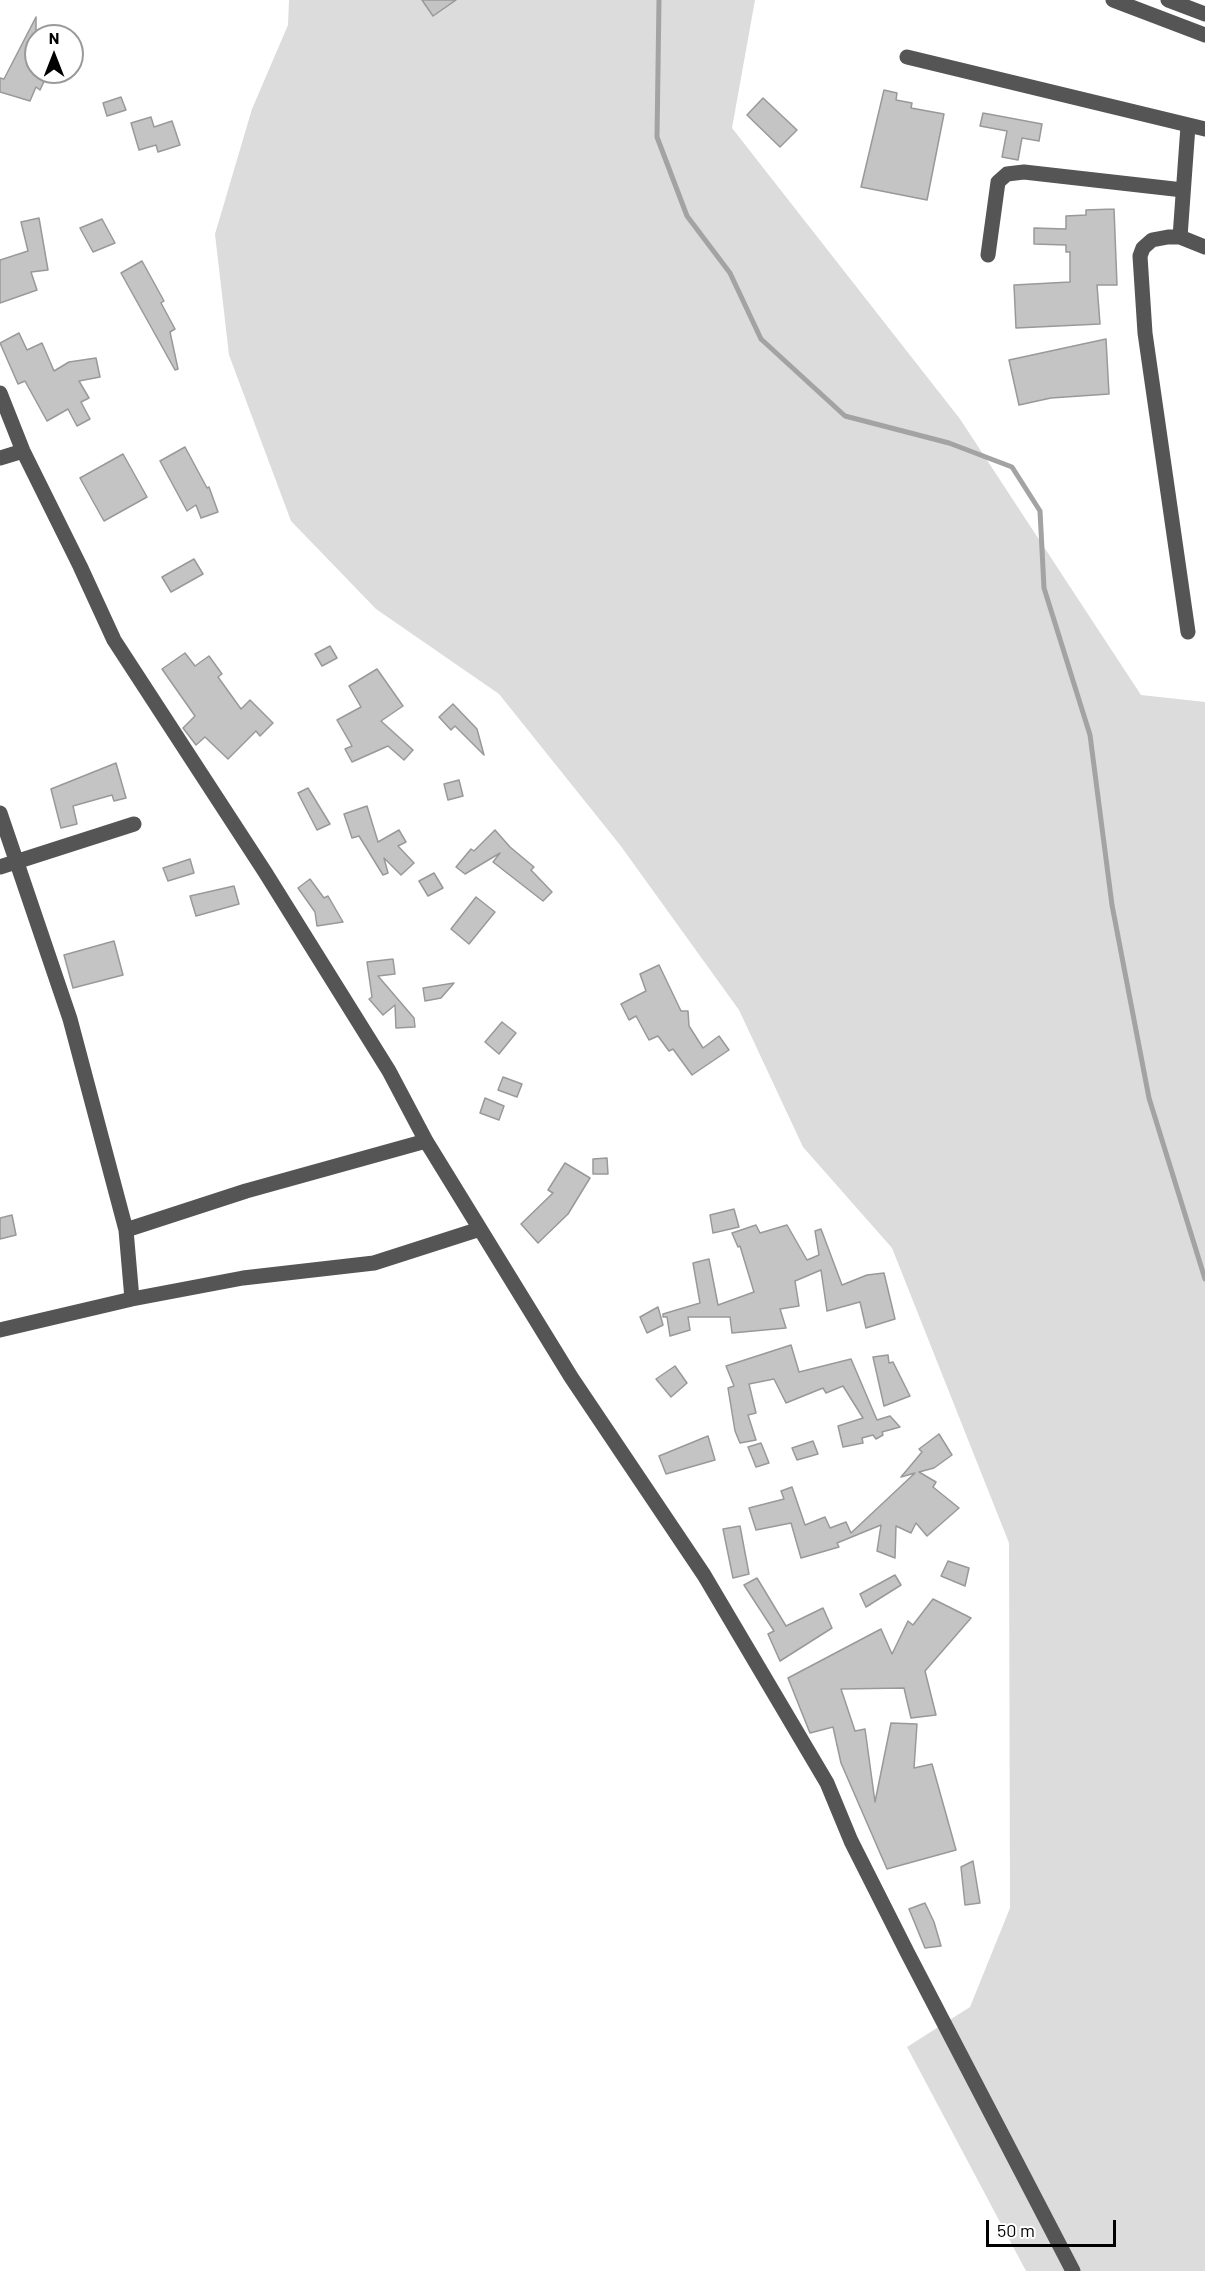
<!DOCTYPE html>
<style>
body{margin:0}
#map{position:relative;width:1205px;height:2271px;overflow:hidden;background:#fff;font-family:Barlow,sans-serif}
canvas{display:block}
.north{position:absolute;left:24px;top:24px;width:60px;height:60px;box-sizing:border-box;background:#fff;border:2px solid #999;border-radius:50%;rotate:0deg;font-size:16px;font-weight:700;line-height:24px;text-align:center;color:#000}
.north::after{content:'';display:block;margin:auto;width:21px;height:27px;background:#000;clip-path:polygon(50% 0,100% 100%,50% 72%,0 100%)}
.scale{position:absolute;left:986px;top:2220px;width:130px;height:27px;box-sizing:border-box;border:3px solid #000;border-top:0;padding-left:8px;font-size:18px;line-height:21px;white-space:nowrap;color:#000;-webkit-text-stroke:4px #fff;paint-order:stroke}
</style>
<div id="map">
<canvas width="1205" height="2271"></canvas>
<div class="north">N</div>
<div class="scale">50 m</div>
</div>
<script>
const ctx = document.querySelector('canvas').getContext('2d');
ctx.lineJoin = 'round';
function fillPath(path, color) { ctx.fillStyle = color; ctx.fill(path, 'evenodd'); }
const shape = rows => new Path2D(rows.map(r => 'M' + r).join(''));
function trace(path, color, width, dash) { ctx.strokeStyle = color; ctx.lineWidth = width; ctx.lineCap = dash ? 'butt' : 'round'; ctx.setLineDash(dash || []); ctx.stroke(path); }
fillPath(shape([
 [289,0,755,0,732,128,960,419,1141,695,1205,702,1205,2271,1026,2271,907,2047,970,2007,1010,1908,1009,1543,892,1248,803,1147,739,1010,620,845,499,694,376,609,291,521,229,355,215,234,252,109,288,25]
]), '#dcdcdc');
trace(shape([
 [659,0,657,137,687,216,730,273,761,339,845,416,949,443,1012,467,1040,511,1044,588,1090,735,1112,905,1149,1098,1205,1279]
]), '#a3a3a3', 5);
const building = shape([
 [422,0,456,0,433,16,422,0],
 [36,17,36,53,30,64,36,67,36,72,48,73,40,90,36,87,30,101,0,92,0,78,4,79,36,17],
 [884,90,897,93,896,100,912,103,911,108,944,114,927,200,861,187,884,90],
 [121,97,126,110,107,116,103,103,121,97],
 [763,98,797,130,780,147,747,115,763,98],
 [983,113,1042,124,1039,141,1022,138,1018,160,1002,157,1007,131,980,126,983,113],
 [151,117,154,127,172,121,180,145,158,152,156,145,139,150,131,123,151,117],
 [1114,209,1117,285,1097,285,1100,324,1016,328,1014,285,1070,282,1070,252,1066,252,1066,245,1034,244,1034,228,1066,229,1066,216,1086,215,1086,210,1114,209],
 [39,218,48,270,31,272,37,290,0,303,0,260,28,251,21,222,39,218],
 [102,219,115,243,93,252,80,228,102,219],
 [142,261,164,301,161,303,175,329,170,332,178,369,175,370,121,273,142,261],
 [19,333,27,350,42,343,54,371,69,362,96,358,100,377,79,381,89,398,81,402,90,419,77,426,68,409,47,421,25,381,18,384,0,343,19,333],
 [1106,339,1109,394,1051,398,1019,405,1009,360,1106,339],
 [185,447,207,488,209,487,218,512,201,518,196,505,187,511,160,461,185,447],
 [123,454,147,497,104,521,80,478,123,454],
 [194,559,203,574,171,592,162,577,194,559],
 [330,646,337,658,322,666,315,654,330,646],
 [185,653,195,666,209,656,222,674,218,677,241,709,250,700,273,723,260,736,256,731,228,759,205,737,196,745,183,728,195,716,162,669,185,653],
 [377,669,403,706,381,721,413,750,404,760,388,746,352,762,345,749,352,746,337,720,361,707,349,686,377,669],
 [453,704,477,729,484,755,455,726,451,730,439,717,453,704],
 [116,763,126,798,114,801,112,795,73,806,77,824,61,828,51,789,116,763],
 [459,780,463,796,448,800,444,784,459,780],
 [308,788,330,824,317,830,298,793,308,788],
 [367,806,378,842,399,830,406,842,398,846,414,863,401,875,384,858,388,873,383,875,359,836,352,838,344,814,367,806],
 [495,830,510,847,534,867,531,870,552,892,543,901,493,862,500,853,465,874,456,867,471,849,474,851,495,830],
 [190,859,194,873,168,881,163,868,190,859],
 [434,873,443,888,428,896,419,881,434,873],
 [310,879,324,898,328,896,343,922,317,926,315,912,298,888,310,879],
 [234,886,239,904,196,916,190,896,234,886],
 [476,897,495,912,469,944,451,929,476,897],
 [114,941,123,975,73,988,64,955,114,941],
 [393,959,395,974,378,976,414,1018,415,1027,396,1028,395,1005,383,1015,369,999,372,997,367,962,393,959],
 [659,965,681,1011,688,1011,689,1026,703,1048,719,1036,729,1050,692,1075,673,1049,669,1051,658,1036,649,1040,636,1016,629,1020,621,1004,646,991,640,974,659,965],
 [454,983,441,998,425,1001,423,988,454,983],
 [502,1022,516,1033,499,1054,485,1042,502,1022],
 [503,1077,522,1084,517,1097,498,1090,503,1077],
 [485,1098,504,1106,499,1120,480,1113,485,1098],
 [607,1158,608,1174,593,1174,593,1159,607,1158],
 [565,1163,590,1178,568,1214,538,1243,521,1224,553,1193,548,1190,565,1163],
 [734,1209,739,1227,713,1233,710,1215,734,1209],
 [12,1215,16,1235,0,1239,0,1218,12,1215],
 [756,1225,760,1233,787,1225,807,1260,819,1255,815,1231,821,1229,842,1285,867,1275,884,1273,895,1319,866,1328,860,1302,827,1311,821,1270,795,1281,799,1306,780,1309,786,1328,732,1333,730,1317,688,1317,690,1330,670,1336,667,1317,663,1317,663,1314,700,1303,693,1263,709,1259,718,1305,754,1292,740,1246,738,1247,732,1233,756,1225],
 [658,1307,663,1325,647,1333,640,1317,658,1307],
 [791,1345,799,1372,851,1359,877,1420,890,1416,900,1427,882,1432,883,1435,876,1439,873,1435,862,1438,863,1443,843,1447,838,1426,863,1418,843,1386,826,1393,823,1388,786,1403,774,1379,749,1384,756,1413,748,1415,756,1440,740,1443,735,1431,728,1388,734,1386,726,1366,791,1345],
 [888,1355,889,1363,893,1362,910,1396,884,1406,873,1357,888,1355],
 [675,1366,687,1383,671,1397,656,1379,675,1366],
 [939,1434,952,1455,934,1468,919,1472,936,1482,933,1487,959,1508,927,1536,916,1523,911,1533,896,1526,895,1558,877,1551,881,1525,837,1543,839,1547,801,1558,791,1523,756,1530,749,1508,784,1499,781,1491,792,1487,805,1525,825,1517,830,1528,846,1522,851,1533,915,1473,901,1477,922,1452,919,1449,939,1434],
 [708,1436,715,1460,666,1474,659,1456,708,1436],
 [813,1441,818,1454,797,1460,792,1448,813,1441],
 [761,1443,769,1463,756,1467,748,1447,761,1443],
 [740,1526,749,1574,733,1578,723,1529,740,1526],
 [948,1561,969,1568,965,1586,941,1576,948,1561],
 [895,1575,901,1585,866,1607,860,1594,895,1575],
 [757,1578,786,1626,823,1608,832,1628,780,1661,768,1634,774,1631,744,1585,757,1578],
 [933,1599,971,1618,925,1671,936,1715,911,1718,904,1688,841,1689,855,1731,865,1729,875,1802,891,1723,917,1724,914,1768,932,1764,956,1850,887,1869,841,1763,833,1727,810,1733,788,1678,881,1629,892,1654,908,1621,913,1625,933,1599],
 [973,1861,980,1903,965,1905,961,1867,973,1861],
 [925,1903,934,1922,941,1946,925,1948,909,1909,925,1903]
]);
fillPath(building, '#c4c4c4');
trace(building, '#999', 1.5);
trace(shape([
 [1113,0,1205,35],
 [1168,0,1205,14],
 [907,57,1205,129],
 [1180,237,1188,126],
 [988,255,998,182,1007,174,1024,172,1183,190],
 [0,393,23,451,80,566,114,640,265,872,389,1071,426,1141,571,1377,704,1575,827,1783,851,1841,907,1952,1073,2271],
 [0,458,23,451],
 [1188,632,1145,333,1140,256,1143,248,1152,240,1168,237,1180,237,1205,247],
 [0,813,70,1019,126,1230,132,1299],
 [0,867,134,824],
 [126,1230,246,1191,426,1141],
 [0,1330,132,1299,243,1278,374,1263,480,1229]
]), '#555', 15);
</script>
